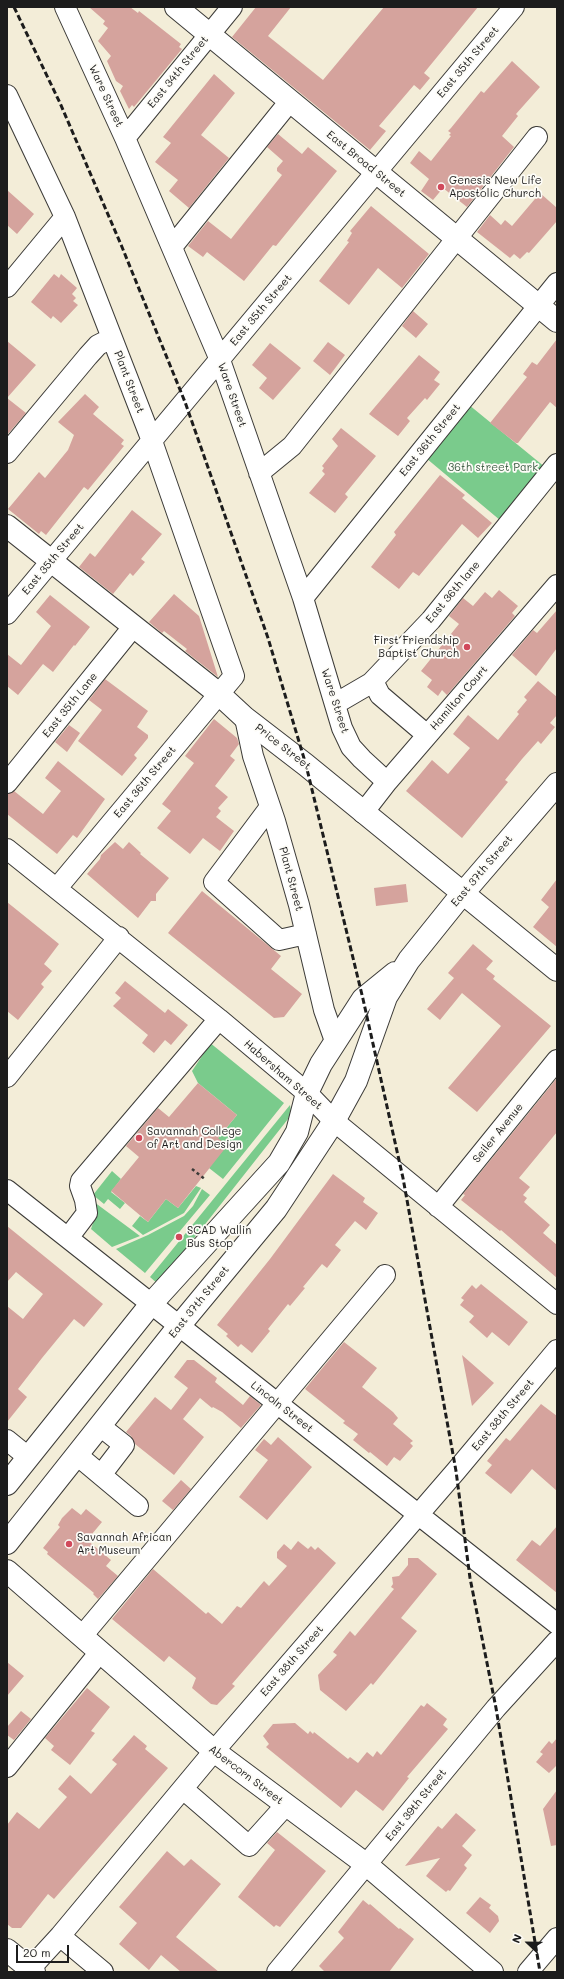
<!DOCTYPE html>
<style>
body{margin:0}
#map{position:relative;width:564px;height:1979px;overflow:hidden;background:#f3edd8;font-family:Mali,sans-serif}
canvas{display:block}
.frame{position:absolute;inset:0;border:8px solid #1c1c1c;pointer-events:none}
.north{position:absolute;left:508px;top:1923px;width:40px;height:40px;-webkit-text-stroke:3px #fdfcf7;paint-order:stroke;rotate:292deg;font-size:11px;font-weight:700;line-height:16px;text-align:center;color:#1c1c1c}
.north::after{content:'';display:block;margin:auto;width:14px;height:18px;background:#1c1c1c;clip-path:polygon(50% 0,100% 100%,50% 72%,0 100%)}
.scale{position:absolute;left:16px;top:1945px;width:53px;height:18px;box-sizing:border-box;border:2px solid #1c1c1c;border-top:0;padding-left:5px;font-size:12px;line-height:14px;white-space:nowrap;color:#1c1c1c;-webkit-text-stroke:3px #fdfcf7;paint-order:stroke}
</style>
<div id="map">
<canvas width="564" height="1979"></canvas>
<div class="frame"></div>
<div class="north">N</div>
<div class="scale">20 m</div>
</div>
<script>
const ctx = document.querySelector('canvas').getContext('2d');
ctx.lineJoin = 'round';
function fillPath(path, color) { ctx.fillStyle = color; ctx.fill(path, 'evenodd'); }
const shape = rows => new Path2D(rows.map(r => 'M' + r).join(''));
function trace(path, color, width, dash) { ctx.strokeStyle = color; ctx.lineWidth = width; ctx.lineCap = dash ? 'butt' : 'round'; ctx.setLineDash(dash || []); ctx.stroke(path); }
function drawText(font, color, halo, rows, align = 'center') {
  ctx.font = font + ' Mali,sans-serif'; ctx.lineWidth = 3.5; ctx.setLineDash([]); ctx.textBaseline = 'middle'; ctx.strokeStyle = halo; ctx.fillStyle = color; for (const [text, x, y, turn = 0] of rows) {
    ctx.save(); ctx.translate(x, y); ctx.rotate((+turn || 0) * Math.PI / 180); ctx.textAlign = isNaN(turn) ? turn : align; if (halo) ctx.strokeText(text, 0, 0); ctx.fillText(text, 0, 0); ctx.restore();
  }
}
fillPath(shape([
 [463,400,551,472,507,526,420,453],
 [209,1042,284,1103,223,1179,209,1168,218,1138,237,1115,198,1083,192,1071,208,1047],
 [290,1105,291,1111,288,1119,158,1284,150,1277],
 [112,1171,121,1179,111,1192,125,1203,120,1209,108,1199,104,1204,93,1195],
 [196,1186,201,1188,184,1213,143,1235,132,1226,140,1216,148,1222,166,1199,178,1208],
 [202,1189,210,1195,145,1273,116,1249,148,1235,184,1216,193,1206],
 [90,1199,140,1236,112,1247,91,1229,94,1220]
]), '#7acb8c');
fillPath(shape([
 [89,7,130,7,138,13,139,11,181,44,179,47,182,49,134,107,132,105,129,109,120,91,123,86,116,81,107,61,111,56,98,41,108,28,103,24,105,21],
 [256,7,291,7,268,36,323,80,384,7,478,7,424,73,430,78,420,90,414,85,379,126,386,131,370,150,232,37],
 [512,61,540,87,516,114,518,116,502,136,514,147,467,207,443,188,433,200,421,191,429,179,410,163,419,151,431,161,451,136,449,135,451,133,448,131,451,128,481,91,484,93],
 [214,74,235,93,201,135,229,158,189,208,169,191,178,180,155,162,171,143,163,137],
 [278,134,302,154,308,147,337,171,276,246,273,245,244,281,207,252,203,257,188,246,208,221,231,239,282,175,277,171,277,168,283,161,267,147],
 [7,190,34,214,17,234,7,225],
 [540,193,557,208,557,221,529,253,527,252,520,259,514,254,510,258,477,232,490,215,501,225,505,220,512,226],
 [371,206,429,254,402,288,378,268,349,305,319,281,349,242,347,241,352,233,350,231],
 [54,274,59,278,61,274,77,288,72,294,76,298,73,301,78,305,61,323,53,316,51,319,31,302],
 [413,311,428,324,416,338,402,326],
 [557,339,557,408,550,402,518,443,516,443,490,423,527,377,523,374,532,362,537,365],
 [7,341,36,365,7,398,26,413,7,435],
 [328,342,345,355,330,375,313,361],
 [270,343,301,368,273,400,259,388,267,378,252,365],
 [419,355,440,372,434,380,440,384,427,400,425,398,407,418,410,421,398,436,369,414],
 [85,394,99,407,93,414,124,440,121,444,124,446,88,490,84,487,46,535,41,531,39,534,8,509,39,472,45,478,68,450,74,435,58,422],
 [341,428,376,456,345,494,348,497,335,513,309,493,325,474,322,471,324,468,322,466,338,446,332,439],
 [440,475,465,495,462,498,492,523,478,538,462,524,419,576,413,572,399,589,371,567,396,535,394,532],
 [132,510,162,534,141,559,145,562,133,576,130,573,113,594,79,567,90,553,95,557],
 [499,590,518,606,512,613,515,616,447,695,442,690,438,696,427,687,432,680,421,671,459,624,449,616,463,598,473,606,485,592,492,598],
 [174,594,199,616,218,677,185,651,187,649,164,631,162,633,149,622],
 [50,595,90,627,75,646,74,645,53,672,43,664,18,695,7,686,7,654,21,665,51,626,36,612],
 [557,610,557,648,536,676,512,655,533,630,537,633],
 [105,679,148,711,137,727,148,735,148,738,134,755,137,758,122,776,78,741,102,710,89,700],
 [538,681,557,697,557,715,550,723,555,727,541,744,538,741,522,759,505,780,508,782,462,838,406,791,432,760,448,774,470,748,453,734,468,715,498,740,519,714,517,712,527,700,524,697],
 [214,719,237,738,239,744,230,756,235,760,215,786,228,797,218,808,221,811,216,817,234,831,220,851,203,838,190,854,157,828,171,811,162,804,194,763,185,756],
 [69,725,80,733,67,752,55,742],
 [58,761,105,799,77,838,73,835,57,854,7,814,7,794,14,791,43,814,61,791,45,778],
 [115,842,123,849,129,842,141,853,140,854,169,878,156,894,156,901,151,901,138,918,87,874,100,859,101,855],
 [557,879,557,947,533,927,549,907,541,900],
 [406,884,408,902,376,906,374,888],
 [202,891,281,956,271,969,302,994,284,1017,274,1018,168,933],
 [7,902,59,944,44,964,52,971,41,984,44,987,18,1020,7,1011],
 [473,944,493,961,486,969,495,976,493,979,551,1026,477,1112,448,1088,501,1026,462,993,440,1020,427,1009,454,978,448,973],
 [125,981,165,1013,168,1009,188,1025,171,1045,165,1040,154,1053,142,1043,148,1035,113,1006,121,998,115,993],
 [557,1078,557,1132,519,1178,530,1187,523,1195,527,1198,524,1202,550,1225,543,1233,557,1245,557,1278,501,1230,500,1231,461,1200,465,1195,463,1194],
 [198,1083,237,1115,218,1138,227,1146,178,1208,166,1199,148,1222,111,1191,139,1157,126,1146,158,1108,169,1117],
 [333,1174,365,1198,363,1202,378,1213,366,1230,355,1221,335,1245,341,1250,327,1268,322,1264,303,1287,305,1288,290,1306,288,1304,268,1329,270,1331,252,1353,241,1344,238,1347,226,1336,228,1334,217,1325,270,1259],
 [7,1226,103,1304,84,1327,74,1319,42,1358,18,1389,27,1397,7,1422,7,1306,23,1319,43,1294,16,1272,7,1282],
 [481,1284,528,1322,509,1346,492,1332,487,1338,469,1322,474,1316,460,1305,464,1300,461,1298,472,1285,476,1289],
 [344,1342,377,1368,362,1387,393,1412,398,1418,393,1424,413,1441,410,1443,413,1446,400,1461,394,1457,387,1466,370,1452,369,1453,353,1440,358,1434,343,1423,345,1421,305,1389],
 [462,1355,494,1383,472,1406],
 [187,1360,194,1360,217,1378,215,1382,243,1405,250,1396,261,1405,241,1428,222,1412,213,1407,212,1408,200,1398,183,1419,204,1437,174,1475,135,1444,131,1436,126,1432,155,1397,171,1410,188,1388,174,1377],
 [541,1404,557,1416,557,1491,532,1469,511,1494,485,1473,492,1465,487,1461,506,1438,510,1441],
 [278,1437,312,1467,267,1520,239,1497,268,1460,255,1450,264,1439,271,1445],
 [181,1480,191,1489,173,1510,162,1501],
 [72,1508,81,1515,86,1509,102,1522,87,1540,111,1560,106,1566,118,1576,98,1599,93,1594,94,1593,47,1554,48,1552,43,1548,60,1527,58,1525,62,1518],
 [557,1526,557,1593,516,1560,532,1540,540,1546],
 [298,1541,308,1549,311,1546,315,1550,318,1547,336,1563,232,1684,235,1686,217,1705,211,1704,192,1688,196,1678,169,1656,164,1662,112,1619,153,1569,206,1614,208,1612,222,1624,237,1606,241,1608,264,1581,269,1586,287,1566,277,1558,277,1552,284,1544,291,1550],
 [408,1558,418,1558,437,1574,401,1618,417,1631,373,1685,371,1683,346,1711,320,1690,318,1675,337,1655,333,1652,350,1631,355,1636,394,1589,391,1587,393,1584,392,1577,399,1576,408,1565],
 [7,1662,24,1676,7,1696],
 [87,1688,110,1707,91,1731,95,1733,70,1765,51,1750,54,1746,45,1738],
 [427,1703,447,1719,443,1725,448,1729,407,1777,409,1778,383,1811,356,1790,341,1808,266,1747,269,1744,263,1736,273,1724,295,1723,308,1734,310,1731,313,1734,314,1732,348,1759,350,1757,358,1763,367,1752,373,1757,377,1751,381,1755,421,1705,424,1707],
 [21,1711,31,1719,14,1740,7,1735,7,1727],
 [134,1735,147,1746,145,1749,168,1768,54,1899,48,1894,21,1928,12,1928,7,1924,7,1825,17,1812,39,1829,67,1797,58,1789,70,1775,91,1794,117,1764,112,1760],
 [557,1738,557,1767,556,1766,549,1773,536,1762,543,1754,540,1752,549,1741,552,1744],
 [557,1790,557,1845,551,1846,543,1809],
 [456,1813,476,1830,462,1846,472,1855,464,1865,467,1868,450,1891,448,1890,446,1892,426,1876,440,1858,405,1866,438,1826,442,1829],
 [277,1832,326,1871,280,1927,276,1925,274,1927,238,1897,275,1850,267,1843],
 [167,1851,184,1866,191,1859,221,1884,176,1937,219,1972,181,1972,161,1955,149,1970,119,1944,137,1923,119,1907],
 [480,1897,491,1905,489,1908,498,1916,499,1921,490,1933,466,1913],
 [363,1900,369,1905,370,1904,399,1929,400,1928,414,1939,389,1972,325,1972,319,1966,344,1938,338,1932]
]), '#d5a39d');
const minor = shape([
 [65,7,125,138,220,360,303,598,342,728,351,747,362,759,387,782],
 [7,95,65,217,112,338,152,441,234,676,57,888],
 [125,138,232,7],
 [172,247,290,101],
 [7,287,65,217],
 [7,453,88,356,98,345,112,338],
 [259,473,292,446,537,137],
 [303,598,557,283],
 [7,614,514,7],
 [373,681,380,695,427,735],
 [335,704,371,683,431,620,557,464],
 [245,718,253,756,275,821,299,905,324,1010,335,1041],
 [7,783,133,627],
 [270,807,214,882,279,940,306,934],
 [363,813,387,782,557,585],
 [7,849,219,1019,307,1093,334,1121,557,1304],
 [7,1077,119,937],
 [7,1190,557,1624],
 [438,1207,557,1060],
 [68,1238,87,1213,85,1200,80,1186,81,1181,219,1019],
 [100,1426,124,1445,101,1475],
 [7,1440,28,1457],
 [77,1455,138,1506],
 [82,1636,385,1275],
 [7,1767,100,1652],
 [183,1789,249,1846,286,1805],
 [60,1936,103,1972],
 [27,1972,60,1936,214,1751,456,1471,557,1350],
 [277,1972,496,1708,557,1641],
 [528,1972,557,1938]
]);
const major = shape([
 [176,7,557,321],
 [7,526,219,694,245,718,306,765,557,970],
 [7,1484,151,1304,279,1163,297,1132,307,1093,321,1064,363,999,395,973],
 [7,1543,179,1326,276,1209,334,1121,356,1081,386,997,409,960,458,899,557,784],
 [7,1571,214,1751,367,1865,492,1972],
 [7,1950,34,1972]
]);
trace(minor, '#3c3b38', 22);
trace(major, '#3c3b38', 24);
trace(shape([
 [192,1169,206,1180]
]), '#3c3b38', 2.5, [3, 3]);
trace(minor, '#fff', 20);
trace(major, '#fff', 22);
trace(shape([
 [14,7,60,103,122,247,185,402,268,638,306,765,363,999,403,1178,456,1471,470,1578,496,1708,540,1972]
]), '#1c1c1c', 3, [6, 3]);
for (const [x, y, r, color] of [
 [441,187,4,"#d1495b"],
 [467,647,4,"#d1495b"],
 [139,1138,4,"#d1495b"],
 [179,1237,4,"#d1495b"],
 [69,1544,4,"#d1495b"]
]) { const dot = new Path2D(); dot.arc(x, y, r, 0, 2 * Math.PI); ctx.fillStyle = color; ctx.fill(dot); trace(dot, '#fdfcf7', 1.5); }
drawText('11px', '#1c1c1c', '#fdfcf7', [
 ["East 35th Street",468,62,-50],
 ["East 34th Street",178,72,-51],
 ["Ware Street",106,96,65],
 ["East Broad Street",366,164,39],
 ["East 35th Street",261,310,-50],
 ["Plant Street",129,382,69],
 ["Ware Street",232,395,71],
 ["East 36th Street",430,440,-51],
 ["East 35th Street",53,559,-50],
 ["East 36th lane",453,592,-50],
 ["Hamilton Court",459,698,-49],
 ["Ware Street",335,701,72],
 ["East 35th Lane",70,705,-51],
 ["Price Street",283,747,38],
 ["East 36th Street",145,782,-50],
 ["East 37th Street",482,871,-50],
 ["Plant Street",291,879,75],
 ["Habersham Street",283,1075,41],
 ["Seiler Avenue",498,1133,-51],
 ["East 37th Street",199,1302,-51],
 ["Lincoln Street",282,1407,38],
 ["East 38th Street",503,1415,-50],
 ["East 38th Street",292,1661,-49],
 ["Abercorn Street",246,1775,37],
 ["East 39th Street",416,1805,-51]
]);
drawText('11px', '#1c1c1c', '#fdfcf7', [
 ["Genesis New Life",449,181],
 ["Apostolic Church",449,194],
 ["First Friendship",459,641,"right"],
 ["Baptist Church",459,654,"right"],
 ["Savannah College",147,1132],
 ["of Art and Design",147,1145],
 ["SCAD Wallin",187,1231],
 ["Bus Stop",187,1244],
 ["Savannah African",77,1538],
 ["Art Museum",77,1551]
], 'left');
drawText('11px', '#426249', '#fdfcf7', [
 ["36th street Park",493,468]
]);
</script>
